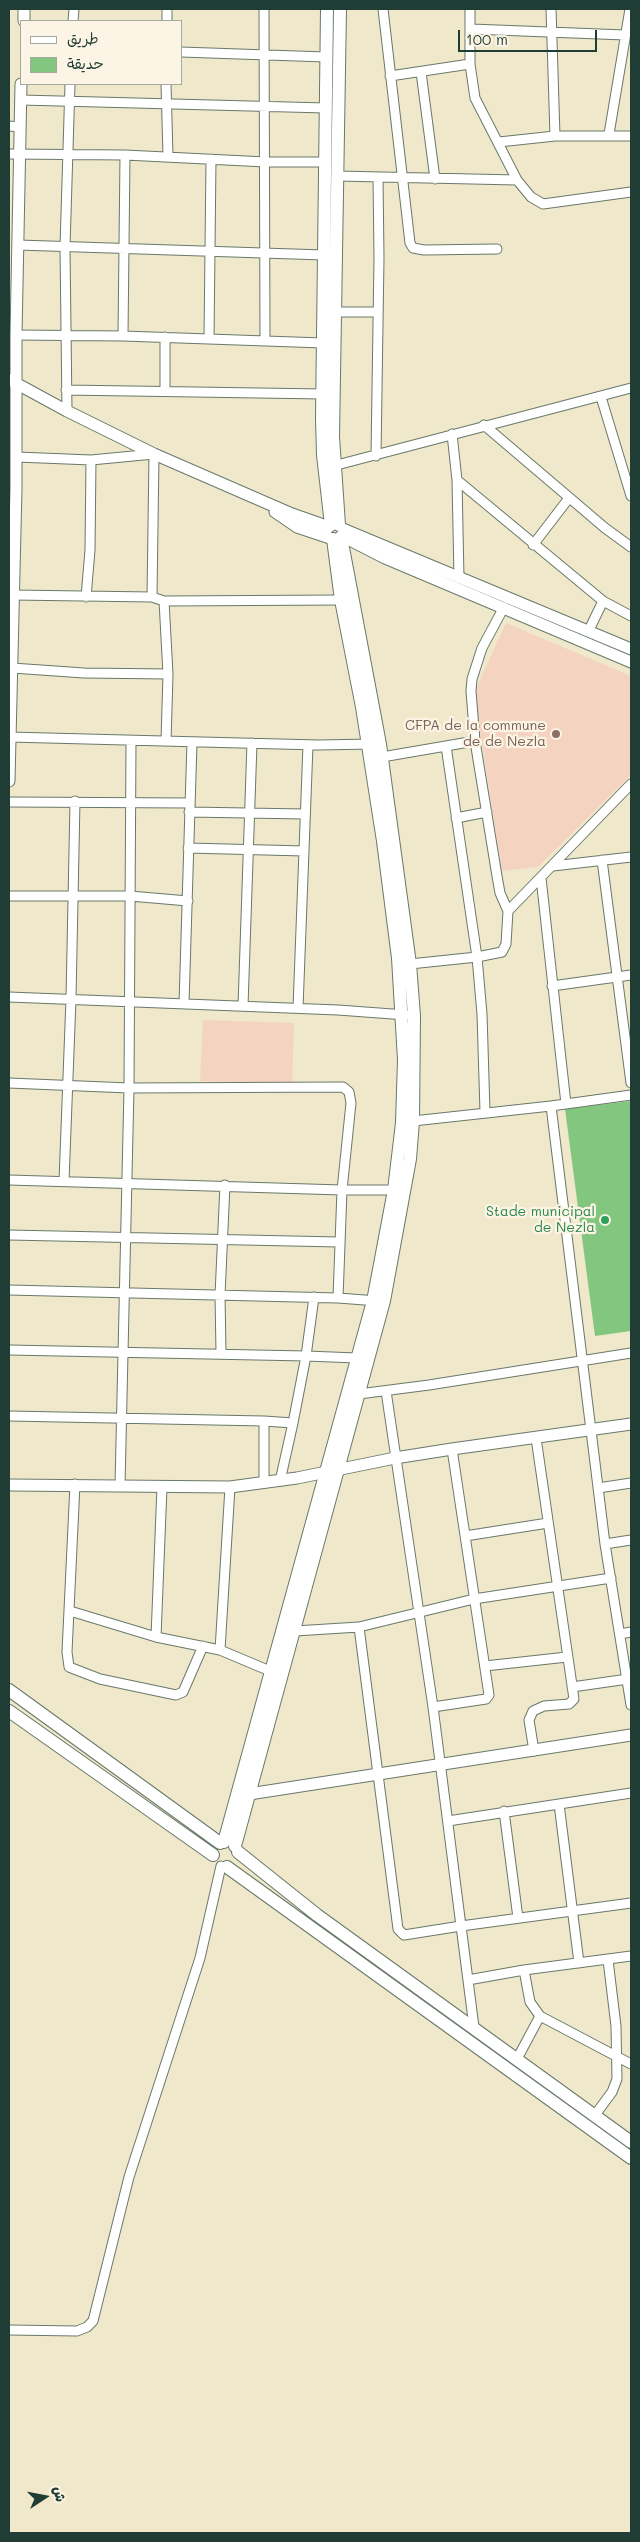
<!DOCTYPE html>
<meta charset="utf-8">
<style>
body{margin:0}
#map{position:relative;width:640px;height:2542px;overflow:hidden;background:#f0e8cb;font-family:Mali,"Playpen Sans Arabic",sans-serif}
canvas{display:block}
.frame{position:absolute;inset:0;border:10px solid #1f3d34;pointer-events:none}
.legend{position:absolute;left:20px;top:20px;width:162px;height:65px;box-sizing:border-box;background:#fcf5e5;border:1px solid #a4ab9e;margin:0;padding:6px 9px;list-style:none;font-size:15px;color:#1f3d34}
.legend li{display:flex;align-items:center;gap:10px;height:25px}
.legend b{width:25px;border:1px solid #a4ab9e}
.north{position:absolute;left:20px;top:2472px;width:50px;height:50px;-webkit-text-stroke:4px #fcf5e5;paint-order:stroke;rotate:79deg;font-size:14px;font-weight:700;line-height:20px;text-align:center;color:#1f3d34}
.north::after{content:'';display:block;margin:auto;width:18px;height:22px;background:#1f3d34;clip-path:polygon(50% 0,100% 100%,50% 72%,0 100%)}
.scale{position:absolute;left:458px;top:30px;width:139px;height:22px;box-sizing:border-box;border:2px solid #1f3d34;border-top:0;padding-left:6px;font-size:15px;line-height:18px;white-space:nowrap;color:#1f3d34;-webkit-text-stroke:4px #fcf5e5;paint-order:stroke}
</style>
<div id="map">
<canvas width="640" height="2542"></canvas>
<div class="frame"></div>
<ul class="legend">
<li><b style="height:6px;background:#fff"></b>طريق</li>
<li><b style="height:14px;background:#83c67f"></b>حديقة</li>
</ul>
<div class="north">ش</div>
<div class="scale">100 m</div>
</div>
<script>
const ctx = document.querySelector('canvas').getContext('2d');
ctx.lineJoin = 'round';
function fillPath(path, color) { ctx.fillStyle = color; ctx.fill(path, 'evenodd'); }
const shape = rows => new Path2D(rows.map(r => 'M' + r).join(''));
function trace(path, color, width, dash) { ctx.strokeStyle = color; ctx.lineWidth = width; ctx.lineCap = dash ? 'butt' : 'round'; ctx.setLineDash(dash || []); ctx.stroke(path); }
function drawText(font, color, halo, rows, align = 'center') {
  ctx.font = font + ' Mali,sans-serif'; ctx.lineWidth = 4.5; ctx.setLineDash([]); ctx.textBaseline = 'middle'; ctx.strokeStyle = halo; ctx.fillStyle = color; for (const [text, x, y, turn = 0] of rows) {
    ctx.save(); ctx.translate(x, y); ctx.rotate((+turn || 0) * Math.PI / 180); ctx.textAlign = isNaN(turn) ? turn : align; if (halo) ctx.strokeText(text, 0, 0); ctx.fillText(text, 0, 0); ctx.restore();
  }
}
fillPath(shape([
 [506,623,631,676,631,775,538,867,502,871,474,693],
 [203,1020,294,1023,292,1085,200,1081]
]), '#f5d3c1');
fillPath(shape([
 [631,1101,631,1331,595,1336,565,1109]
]), '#83c67f');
const minor = shape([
 [264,9,265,340],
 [383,9,410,243,413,248,424,250,497,249],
 [470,9,470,64,475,98,517,180,531,197,543,204,631,192],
 [551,9,555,136],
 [73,21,74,9],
 [167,21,167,9],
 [471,29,625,35],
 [181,52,326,57],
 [421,72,435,179],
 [390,76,470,64],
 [166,84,168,156],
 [21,100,326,108],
 [9,126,20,127],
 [609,134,630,9],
 [499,142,555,136,631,136],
 [9,154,125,155,266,162,325,162],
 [337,176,517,180],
 [18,245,324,255],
 [333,312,378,312],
 [16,335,123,336,323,343],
 [123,336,125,155],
 [165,337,165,391],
 [209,339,211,159],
 [66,390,323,394],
 [601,397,631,496],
 [67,411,65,247,70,84],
 [484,425,605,528,631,547],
 [452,434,457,480,459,578],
 [376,456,379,258,378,177],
 [17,457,91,460,90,550,86,597],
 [91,460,154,454,152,597],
 [333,466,631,388],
 [457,480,603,601,631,616],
 [533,545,569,498],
 [13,595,152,597,164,601,341,600],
 [164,601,168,674],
 [504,607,482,648,472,679,471,691,475,741,497,876,500,893,508,911],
 [589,630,603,601],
 [12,668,84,673,168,674,166,741],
 [9,737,318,745,373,744],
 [446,746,477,957,482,1014,485,1112],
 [382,757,475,741],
 [9,802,189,803],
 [189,812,305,814],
 [456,818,487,812],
 [188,848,304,851],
 [602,860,631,1083],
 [553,866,631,857],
 [541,878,566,1104],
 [9,896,130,896,188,901],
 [410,964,477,957,502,952,506,944,508,911,631,784],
 [552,986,631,975],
 [9,997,338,1010,406,1015],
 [184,1004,192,742],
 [243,1006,252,743],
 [298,1008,308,745],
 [9,1083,129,1088,343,1087,349,1092,351,1103,342,1190,394,1190],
 [631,1095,551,1106,605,1544,631,1705],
 [413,1121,551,1106],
 [9,1180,342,1190,338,1298,9,1290],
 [64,1181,71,999,75,801],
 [9,1235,339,1242],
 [314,1297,306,1356,357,1358],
 [338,1298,378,1301],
 [9,1350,306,1356,293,1423,264,1421,264,1483],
 [221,1353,220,1295,225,1185],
 [386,1391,433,1707,461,1926,631,1903],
 [359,1394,429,1385,631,1353],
 [9,1416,264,1421],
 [280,1481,293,1423],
 [75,1484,67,1652,69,1667,100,1679,176,1695,183,1692,203,1646],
 [120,1486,129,1088,131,741],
 [598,1488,631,1483],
 [465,1536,548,1523],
 [605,1544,631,1540],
 [70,1611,156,1637,220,1650,230,1487],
 [295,1631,359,1627],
 [620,1634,631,1632],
 [156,1637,162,1487],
 [220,1650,270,1671],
 [485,1666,567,1657],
 [572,1687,628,1679],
 [433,1707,486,1699,489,1695,452,1449],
 [534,1751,529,1720,533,1711,544,1706,569,1704,574,1699,536,1438],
 [559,1804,579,1963],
 [504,1811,518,1918],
 [448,1821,631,1793],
 [468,1980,524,1970,631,1956],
 [540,2016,631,2064],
 [474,2027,461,1926,404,1935,398,1929,359,1627,474,1599,611,1578],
 [517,2059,540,2016,530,2002,524,1970],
 [595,2115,612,2092,617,2079,616,2026,608,1960],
 [9,2330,77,2331,87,2327,93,2321,129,2177,200,1958,221,1866]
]);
const tertiary = shape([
 [24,21,24,9],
 [10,380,67,411,154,454,292,514,329,527],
 [275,512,297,527,330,538],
 [343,529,631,649],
 [342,536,385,558,631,662],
 [9,781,16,488,16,335,21,84],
 [9,1485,230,1487,297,1478,395,1458,452,1449,631,1424],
 [249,1794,631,1735]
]);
const secondary = shape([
 [327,9,322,418,323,455,331,525],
 [339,525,333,437,340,9],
 [9,1690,220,1843],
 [9,1711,213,1855],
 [224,1842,373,1301,394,1190,402,1123,404,1060,398,958,383,841,362,707,341,600,333,539],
 [235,1846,384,1301,410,1159,413,1121,414,1016,410,964,380,744,341,537],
 [238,1852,317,1915,631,2142],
 [227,1867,631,2158]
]);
trace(minor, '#687969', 11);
trace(tertiary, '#687969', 13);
trace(secondary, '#687969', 14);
trace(minor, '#fff', 9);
trace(tertiary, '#fff', 11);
trace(secondary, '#fff', 12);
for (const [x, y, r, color] of [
 [556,734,5,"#8d6e63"],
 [605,1220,5,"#2e9e5b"]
]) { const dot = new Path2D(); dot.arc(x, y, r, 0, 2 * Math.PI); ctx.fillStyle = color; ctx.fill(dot); trace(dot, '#fcf5e5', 2); }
drawText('14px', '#785e54', '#fcf5e5', [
 ["CFPA de la commune",546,726],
 ["de de Nezla",546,742]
], 'right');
drawText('14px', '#27864d', '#fcf5e5', [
 ["Stade municipal",595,1212],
 ["de Nezla",595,1228]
], 'right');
</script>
